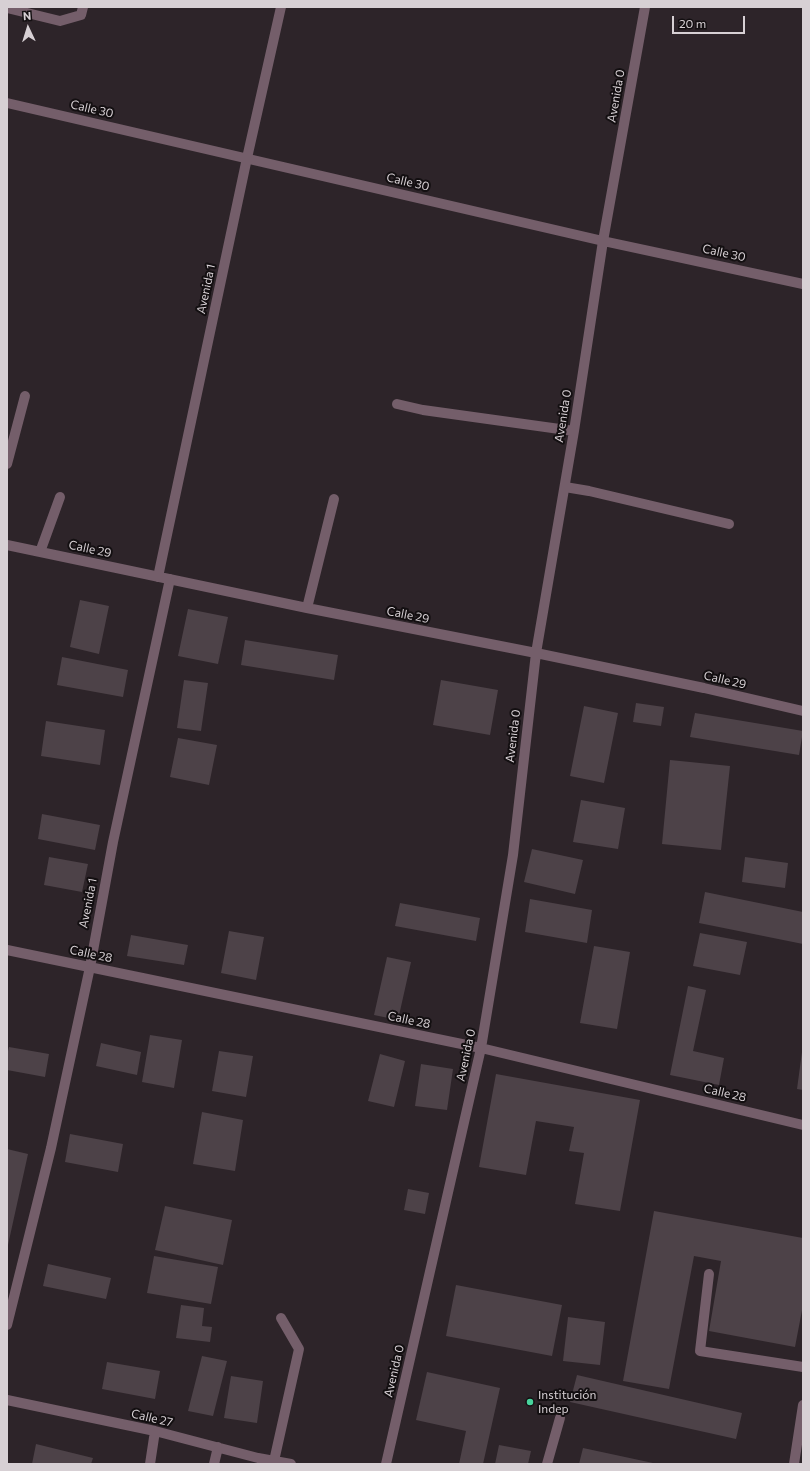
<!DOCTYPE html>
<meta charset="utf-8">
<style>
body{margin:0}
#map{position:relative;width:810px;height:1471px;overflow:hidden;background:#2d2429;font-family:Commissioner,sans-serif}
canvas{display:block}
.frame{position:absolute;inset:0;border:8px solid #d7d0d4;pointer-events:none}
.north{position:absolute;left:8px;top:8px;width:40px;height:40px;-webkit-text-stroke:3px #130f11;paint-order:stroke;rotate:356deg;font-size:11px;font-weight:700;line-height:16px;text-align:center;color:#d7d0d4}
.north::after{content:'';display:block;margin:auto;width:14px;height:18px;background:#d7d0d4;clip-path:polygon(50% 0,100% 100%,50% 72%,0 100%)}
.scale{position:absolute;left:672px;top:16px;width:73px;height:18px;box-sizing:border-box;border:2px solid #d7d0d4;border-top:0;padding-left:5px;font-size:12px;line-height:14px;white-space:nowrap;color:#d7d0d4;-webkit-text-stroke:3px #130f11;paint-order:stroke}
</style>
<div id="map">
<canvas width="810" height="1471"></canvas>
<div class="frame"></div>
<div class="north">N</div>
<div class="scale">20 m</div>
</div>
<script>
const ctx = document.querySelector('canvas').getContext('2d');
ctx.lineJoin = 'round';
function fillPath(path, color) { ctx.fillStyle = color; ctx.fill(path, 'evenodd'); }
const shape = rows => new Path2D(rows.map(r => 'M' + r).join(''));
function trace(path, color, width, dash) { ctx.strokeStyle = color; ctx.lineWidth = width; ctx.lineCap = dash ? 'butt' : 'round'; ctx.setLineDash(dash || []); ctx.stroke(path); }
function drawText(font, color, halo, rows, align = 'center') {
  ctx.font = font + ' Commissioner,sans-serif'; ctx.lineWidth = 4; ctx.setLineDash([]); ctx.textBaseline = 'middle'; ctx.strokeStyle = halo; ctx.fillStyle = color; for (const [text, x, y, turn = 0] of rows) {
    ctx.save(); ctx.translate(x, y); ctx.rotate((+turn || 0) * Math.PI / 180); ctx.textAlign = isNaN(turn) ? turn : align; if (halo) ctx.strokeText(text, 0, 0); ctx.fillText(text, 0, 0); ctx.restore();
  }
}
fillPath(shape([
 [80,600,109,606,99,654,70,647],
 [188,609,228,617,218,664,178,656],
 [245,640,338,655,334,680,241,665],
 [62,657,128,670,123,697,57,685],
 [184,680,208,683,201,731,177,728],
 [441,680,498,690,490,735,433,725],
 [636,703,664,707,661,726,633,722],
 [584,706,618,713,604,783,570,776],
 [695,713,803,731,799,755,690,737],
 [46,721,105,730,100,765,41,756],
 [178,738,217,745,209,785,170,777],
 [670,760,730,766,721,850,662,844],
 [581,800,625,808,618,849,573,842],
 [42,814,100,825,95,850,38,839],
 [532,849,583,860,575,894,524,882],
 [49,857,88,864,82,892,44,885],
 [745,857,788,863,785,888,742,882],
 [705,892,803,912,803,944,699,923],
 [530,899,592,910,587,943,525,932],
 [400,903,480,918,476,941,395,926],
 [229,931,264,937,256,980,221,973],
 [700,933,747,942,740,975,693,966],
 [131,935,188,945,184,965,127,956],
 [594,946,630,952,617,1029,580,1023],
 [387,957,411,962,398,1020,374,1015],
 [688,986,706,990,693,1051,724,1058,719,1085,670,1075],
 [150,1035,182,1040,174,1088,142,1082],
 [101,1043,141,1052,137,1075,96,1066],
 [9,1047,49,1054,45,1077,7,1070,7,1055],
 [219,1051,253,1056,246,1097,212,1091],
 [802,1052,803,1052,803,1090,797,1089],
 [380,1054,405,1061,394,1107,368,1101],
 [421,1064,453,1069,447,1110,415,1106],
 [496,1074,640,1100,620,1211,575,1204,584,1153,569,1151,574,1127,536,1121,526,1175,479,1167],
 [202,1112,243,1120,235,1171,193,1164],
 [70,1134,123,1144,118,1172,65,1162],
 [7,1149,28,1154,8,1245,7,1245],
 [408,1189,429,1193,425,1214,404,1210],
 [165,1206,232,1220,223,1265,155,1250],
 [654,1211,803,1238,803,1305,795,1347,709,1331,721,1261,694,1256,669,1389,623,1381],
 [154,1256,218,1267,211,1304,147,1293],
 [48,1264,111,1278,106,1299,43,1286],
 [456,1285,562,1305,552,1356,446,1336],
 [181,1305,204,1308,202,1326,212,1327,210,1342,176,1338],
 [568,1317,605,1322,600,1365,563,1361],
 [202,1356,227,1361,213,1416,188,1411],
 [107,1362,160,1371,155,1399,102,1389],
 [427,1372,500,1388,483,1464,459,1464,466,1431,416,1420],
 [577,1375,742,1413,736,1439,570,1402],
 [231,1376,263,1381,257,1423,224,1418],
 [36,1444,93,1458,91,1464,32,1464],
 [499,1445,531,1451,528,1464,495,1464],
 [583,1448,653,1463,653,1464,579,1464]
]), '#4d4248');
trace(shape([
 [7,8,60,21,81,15,83,7],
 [7,103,603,241,803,284],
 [397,404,423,410,574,431],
 [7,464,25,396],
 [565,487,589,491,729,524],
 [7,545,307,608,536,653,704,688,803,711],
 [40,552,60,497],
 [158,577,247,158,281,7],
 [307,608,334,499],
 [7,950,481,1048,803,1125],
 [709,1274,700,1351,803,1367],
 [7,1325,51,1148,90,967,113,842,170,579],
 [7,1400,155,1431,258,1458,291,1464],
 [274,1461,299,1349,281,1318],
 [150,1464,155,1431],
 [214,1464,218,1447],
 [386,1464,481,1048,513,855,536,653,574,431,603,241,645,7],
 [547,1464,560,1418],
 [794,1464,803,1405]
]), '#745e6a', 10);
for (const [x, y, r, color] of [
 [530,1402,4,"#48d49d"]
]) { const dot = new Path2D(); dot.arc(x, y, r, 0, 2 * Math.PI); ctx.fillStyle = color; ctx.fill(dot); trace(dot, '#130f11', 1.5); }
drawText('12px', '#d7d0d4', '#130f11', [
 ["Avenida 0",616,96,-80],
 ["Calle 30",92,109,13],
 ["Calle 30",408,182,13],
 ["Calle 30",724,253,12],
 ["Avenida 1",206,289,-78],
 ["Avenida 0",563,416,-81],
 ["Calle 29",90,549,12],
 ["Calle 29",408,615,11],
 ["Calle 29",725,680,13],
 ["Avenida 0",513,736,-83],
 ["Avenida 1",88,903,-79],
 ["Calle 28",91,954,12],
 ["Calle 28",409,1020,12],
 ["Avenida 0",466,1055,-78],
 ["Calle 28",725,1093,13],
 ["Avenida 0",394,1371,-77],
 ["Calle 27",152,1418,13]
]);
drawText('12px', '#d7d0d4', '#130f11', [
 ["Institución",538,1395],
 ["Indep",538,1409]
], 'left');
</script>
